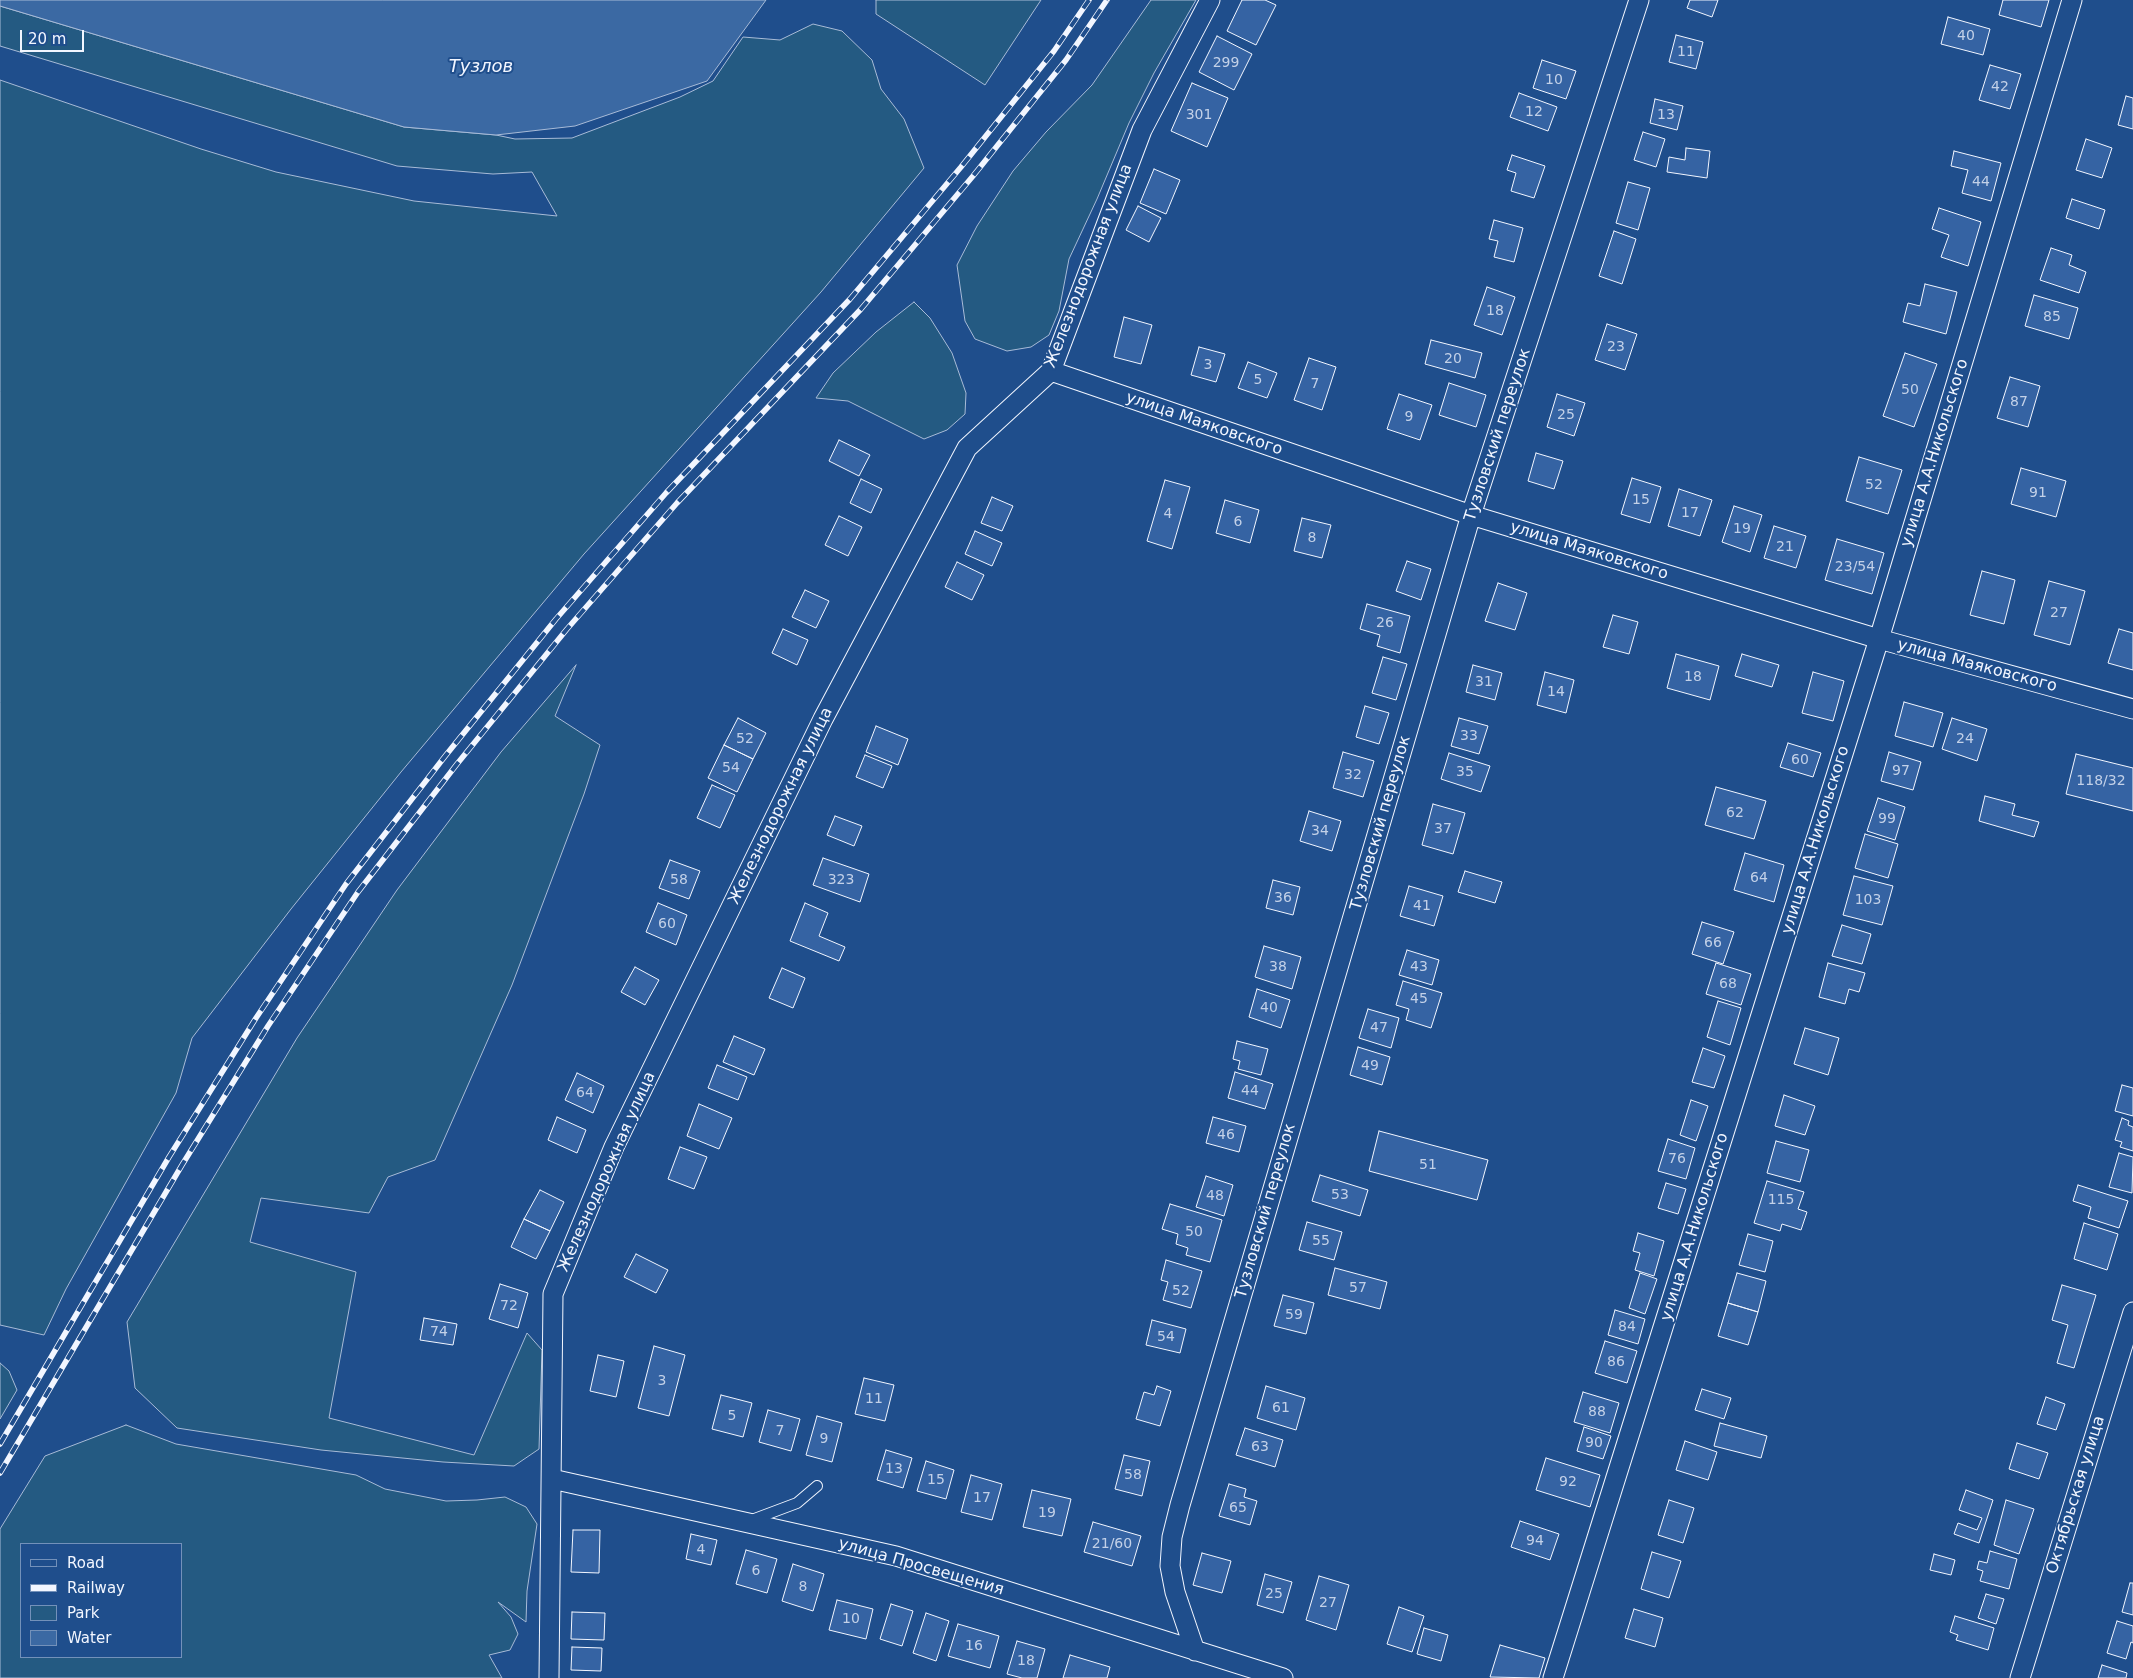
<!DOCTYPE html>
<meta charset="utf-8">
<style>
body{margin:0}
#map{position:relative;width:2133px;height:1678px;overflow:hidden;background:#1f4e8c;font-family:"DejaVu Sans",sans-serif}
canvas{display:block}
.legend{position:absolute;left:20px;top:1543px;width:162px;height:115px;box-sizing:border-box;background:#1f4e8c;border:1px solid #7391ba;margin:0;padding:6px 9px;list-style:none;font-size:15px;color:#f2f6ff}
.legend li{display:flex;align-items:center;gap:10px;height:25px}
.legend b{width:25px;border:1px solid #7391ba}
.scale{position:absolute;left:20px;top:30px;width:64px;height:22px;box-sizing:border-box;border:2px solid #f2f6ff;border-top:0;padding-left:6px;font-size:15px;line-height:18px;white-space:nowrap;color:#f2f6ff;-webkit-text-stroke:4px #1f4e8c;paint-order:stroke}
</style>
<div id="map">
<canvas width="2133" height="1678"></canvas>
<ul class="legend">
<li><b style="height:6px;background:#1f4e8c"></b>Road</li>
<li><b style="height:6px;background:#f2f6ff"></b>Railway</li>
<li><b style="height:14px;background:#245a82"></b>Park</li>
<li><b style="height:14px;background:#3b69a3"></b>Water</li>
</ul>
<div class="scale">20 m</div>
</div>
<script>
const ctx = document.querySelector('canvas').getContext('2d');
ctx.lineJoin = 'round';
function fillPath(path, color) { ctx.fillStyle = color; ctx.fill(path, 'evenodd'); }
const shape = rows => new Path2D(rows.map(r => 'M' + r).join(''));
function trace(path, color, width, dash) { ctx.strokeStyle = color; ctx.lineWidth = width; ctx.lineCap = dash ? 'butt' : 'round'; ctx.setLineDash(dash || []); ctx.stroke(path); }
function drawText(font, color, halo, rows, align = 'center') {
  ctx.font = font + ' "DejaVu Sans",sans-serif'; ctx.lineWidth = 4; ctx.setLineDash([]); ctx.textBaseline = 'middle'; ctx.strokeStyle = halo; ctx.fillStyle = color; for (const [text, x, y, turn = 0] of rows) {
    ctx.save(); ctx.translate(x, y); ctx.rotate((+turn || 0) * Math.PI / 180); ctx.textAlign = isNaN(turn) ? turn : align; if (halo) ctx.strokeText(text, 0, 0); ctx.fillText(text, 0, 0); ctx.restore();
  }
}
const green = shape([
 [876,0,1041,0,985,85,876,14,876,0],
 [1151,0,1196,0,1154,73,1129,123,1097,199,1069,259,1059,311,1049,335,1031,347,1007,351,975,339,965,321,957,265,977,226,1013,171,1046,132,1092,85,1151,0],
 [0,6,404,127,496,135,515,139,572,138,680,97,713,81,743,37,780,40,813,24,842,31,872,60,881,89,904,119,924,168,821,292,584,554,401,772,291,909,192,1038,176,1093,66,1289,44,1335,0,1325,0,80,201,149,276,172,414,201,557,216,532,172,493,174,397,166,0,46,0,6],
 [914,302,930,318,952,353,966,393,965,414,947,430,924,439,848,401,816,398,833,373,876,332,914,302],
 [576,665,555,716,600,745,584,794,512,985,435,1160,388,1177,369,1213,261,1198,250,1242,356,1272,329,1418,474,1455,527,1333,542,1350,539,1449,514,1466,443,1462,321,1450,177,1428,135,1388,127,1322,297,1038,397,890,501,752,576,665],
 [0,1363,9,1371,17,1390,0,1419,0,1363],
 [126,1425,176,1444,356,1475,385,1489,446,1501,477,1500,505,1497,526,1507,537,1524,527,1591,526,1622,498,1602,511,1617,518,1634,510,1650,489,1655,502,1678,0,1678,0,1529,45,1456,126,1425],
 [21,1544,181,1544,181,1657,21,1657,21,1544]
]);
fillPath(green, '#245a82');
trace(green, '#a8bbd7', 1);
const water = shape([
 [0,0,766,0,707,81,575,126,496,135,404,127,0,6,0,0]
]);
fillPath(water, '#3b69a3');
trace(water, '#a8bbd7', 1);
const building = shape([
 [1242,0,1265,0,1276,5,1256,45,1227,31,1242,0],
 [1690,0,1718,0,1712,17,1687,8,1690,0],
 [2003,0,2049,0,2041,27,1999,15,2003,0],
 [1948,17,1990,29,1983,55,1941,44,1948,17],
 [1676,35,1703,42,1696,69,1669,62,1676,35],
 [1217,36,1252,54,1234,90,1199,72,1217,36],
 [1542,60,1576,71,1566,99,1533,88,1542,60],
 [1990,65,2021,74,2010,109,1979,100,1990,65],
 [1192,83,1228,98,1207,147,1171,131,1192,83],
 [1519,93,1557,107,1548,131,1510,117,1519,93],
 [2126,96,2133,98,2133,129,2118,125,2126,96],
 [1655,99,1683,106,1677,130,1650,123,1655,99],
 [1643,132,1665,139,1656,167,1634,160,1643,132],
 [2086,139,2112,148,2102,178,2076,170,2086,139],
 [1686,148,1710,151,1707,178,1667,172,1669,157,1685,160,1686,148],
 [1954,151,2001,163,1991,201,1962,193,1968,170,1951,166,1954,151],
 [1512,155,1545,166,1534,198,1511,191,1516,173,1507,170,1512,155],
 [1154,169,1180,180,1166,214,1140,203,1154,169],
 [1628,182,1650,188,1638,230,1616,223,1628,182],
 [2072,199,2105,210,2099,229,2066,218,2072,199],
 [1138,206,1161,218,1149,242,1126,230,1138,206],
 [1939,208,1981,222,1968,266,1941,257,1949,235,1932,229,1939,208],
 [1494,220,1523,228,1514,262,1494,257,1498,241,1489,239,1494,220],
 [1614,231,1636,239,1622,284,1599,276,1614,231],
 [2051,248,2072,255,2069,265,2086,272,2079,293,2040,280,2051,248],
 [1925,284,1957,292,1946,334,1903,322,1908,303,1920,306,1925,284],
 [1487,287,1515,297,1502,335,1474,325,1487,287],
 [2034,295,2078,308,2069,339,2025,326,2034,295],
 [1124,317,1152,325,1141,364,1114,357,1124,317],
 [1607,324,1637,334,1625,370,1595,360,1607,324],
 [1431,340,1482,353,1475,378,1425,364,1431,340],
 [1199,347,1225,354,1216,382,1191,375,1199,347],
 [1905,353,1937,364,1914,427,1883,416,1905,353],
 [1309,358,1336,367,1322,410,1294,400,1309,358],
 [1248,362,1277,373,1267,398,1238,388,1248,362],
 [2010,377,2040,386,2028,427,1997,418,2010,377],
 [1449,383,1486,395,1476,427,1439,415,1449,383],
 [1399,394,1432,405,1420,440,1387,429,1399,394],
 [1557,394,1585,403,1574,436,1547,427,1557,394],
 [839,440,870,455,859,476,829,461,839,440],
 [1536,453,1563,461,1554,489,1528,481,1536,453],
 [1859,457,1902,470,1888,514,1846,501,1859,457],
 [2021,468,2066,481,2056,517,2011,504,2021,468],
 [1632,478,1661,487,1650,523,1621,514,1632,478],
 [861,479,882,489,871,513,850,503,861,479],
 [1165,480,1190,487,1172,549,1147,541,1165,480],
 [1679,489,1712,500,1700,536,1668,526,1679,489],
 [992,497,1013,506,1002,531,981,523,992,497],
 [1225,500,1259,510,1250,543,1216,533,1225,500],
 [1734,506,1762,515,1750,552,1722,542,1734,506],
 [839,516,862,527,848,556,825,545,839,516],
 [1302,518,1331,525,1322,558,1294,551,1302,518],
 [1774,526,1806,536,1796,568,1764,558,1774,526],
 [975,531,1002,543,992,566,965,554,975,531],
 [1837,539,1884,553,1872,594,1825,580,1837,539],
 [1407,561,1431,569,1421,600,1396,591,1407,561],
 [957,562,984,575,972,600,945,587,957,562],
 [1982,571,2015,580,2004,624,1970,615,1982,571],
 [2049,581,2085,591,2070,645,2034,635,2049,581],
 [1498,583,1527,593,1515,630,1485,621,1498,583],
 [805,590,829,601,816,628,792,617,805,590],
 [1367,604,1410,616,1400,653,1377,646,1380,635,1360,629,1367,604],
 [1613,615,1638,622,1629,654,1603,647,1613,615],
 [783,629,808,640,797,665,772,653,783,629],
 [2119,629,2133,633,2133,670,2108,663,2119,629],
 [1676,654,1719,666,1710,700,1667,688,1676,654],
 [1742,654,1779,665,1772,687,1735,676,1742,654],
 [1383,657,1407,664,1396,700,1372,693,1383,657],
 [1473,665,1502,673,1495,700,1466,692,1473,665],
 [1545,672,1574,680,1566,713,1537,705,1545,672],
 [1813,672,1844,681,1833,721,1802,713,1813,672],
 [1904,702,1943,713,1933,747,1895,736,1904,702],
 [1365,706,1389,713,1379,744,1356,737,1365,706],
 [738,718,766,733,753,759,724,745,738,718],
 [1459,718,1488,726,1479,754,1451,746,1459,718],
 [1952,718,1987,729,1977,761,1942,749,1952,718],
 [876,726,908,739,898,765,866,752,876,726],
 [1788,743,1821,753,1813,777,1780,767,1788,743],
 [724,745,753,759,737,792,708,778,724,745],
 [1343,752,1374,761,1363,797,1333,788,1343,752],
 [1889,752,1921,762,1913,790,1881,781,1889,752],
 [1449,753,1490,766,1481,792,1441,779,1449,753],
 [2076,754,2133,768,2133,811,2066,794,2076,754],
 [865,755,892,766,883,788,856,777,865,755],
 [712,785,735,795,720,828,697,818,712,785],
 [1716,787,1766,801,1754,839,1705,825,1716,787],
 [1985,796,2015,804,2012,815,2039,822,2034,837,1979,821,1985,796],
 [1878,798,1905,807,1895,840,1867,831,1878,798],
 [1433,804,1465,813,1453,854,1422,845,1433,804],
 [1309,811,1341,821,1332,851,1300,841,1309,811],
 [835,816,862,826,854,846,827,835,835,816],
 [1865,834,1898,844,1888,878,1855,868,1865,834],
 [1745,853,1784,865,1774,902,1734,890,1745,853],
 [823,858,869,874,860,902,813,885,823,858],
 [670,860,700,871,689,899,659,888,670,860],
 [1465,871,1502,882,1495,903,1458,892,1465,871],
 [1854,876,1893,886,1882,925,1843,915,1854,876],
 [1273,880,1300,887,1293,915,1266,908,1273,880],
 [1409,886,1443,896,1434,926,1400,916,1409,886],
 [658,903,687,915,676,945,646,932,658,903],
 [805,903,828,913,819,936,845,947,839,961,790,941,805,903],
 [1702,922,1734,932,1723,964,1692,954,1702,922],
 [1842,925,1871,934,1862,964,1832,956,1842,925],
 [1264,946,1301,957,1292,989,1255,977,1264,946],
 [1407,950,1439,960,1432,985,1399,975,1407,950],
 [1716,963,1751,974,1741,1005,1706,994,1716,963],
 [1828,963,1865,973,1859,992,1849,989,1845,1004,1819,997,1828,963],
 [635,967,659,980,645,1005,621,992,635,967],
 [782,968,805,978,793,1008,769,998,782,968],
 [1403,981,1442,993,1431,1028,1406,1020,1409,1009,1396,1005,1403,981],
 [1257,989,1290,1000,1281,1028,1249,1017,1257,989],
 [1718,1001,1741,1008,1730,1045,1707,1037,1718,1001],
 [1368,1009,1399,1018,1391,1048,1359,1038,1368,1009],
 [1805,1028,1839,1038,1828,1075,1794,1064,1805,1028],
 [734,1036,765,1049,754,1075,723,1062,734,1036],
 [1237,1041,1268,1049,1261,1075,1238,1069,1240,1061,1233,1059,1237,1041],
 [1358,1047,1390,1057,1382,1085,1350,1075,1358,1047],
 [1703,1048,1725,1056,1714,1088,1692,1082,1703,1048],
 [717,1065,747,1077,738,1100,708,1088,717,1065],
 [1235,1072,1273,1084,1265,1109,1228,1098,1235,1072],
 [577,1073,604,1086,593,1113,565,1100,577,1073],
 [2122,1085,2133,1088,2133,1116,2115,1111,2122,1085],
 [1784,1095,1815,1106,1805,1135,1775,1126,1784,1095],
 [1691,1100,1708,1106,1696,1141,1680,1135,1691,1100],
 [699,1104,732,1118,719,1149,687,1136,699,1104],
 [557,1117,586,1130,577,1153,548,1140,557,1117],
 [1213,1117,1246,1126,1239,1152,1206,1143,1213,1117],
 [2122,1118,2129,1121,2128,1125,2133,1127,2133,1151,2120,1147,2122,1142,2115,1140,2122,1118],
 [1379,1131,1488,1160,1477,1200,1369,1171,1379,1131],
 [1668,1139,1695,1148,1686,1179,1658,1171,1668,1139],
 [1776,1141,1809,1150,1800,1182,1767,1173,1776,1141],
 [680,1147,707,1157,694,1189,668,1179,680,1147],
 [2119,1153,2133,1157,2132,1193,2109,1187,2119,1153],
 [1320,1175,1368,1190,1360,1216,1312,1201,1320,1175],
 [1206,1176,1233,1185,1224,1216,1196,1207,1206,1176],
 [1767,1181,1804,1192,1798,1209,1807,1212,1801,1230,1782,1224,1780,1231,1754,1223,1767,1181],
 [1666,1183,1686,1189,1678,1214,1658,1208,1666,1183],
 [2078,1185,2128,1201,2119,1228,2088,1218,2091,1207,2073,1201,2078,1185],
 [540,1190,564,1202,550,1231,524,1219,540,1190],
 [1170,1204,1222,1220,1210,1262,1186,1255,1188,1248,1176,1244,1178,1234,1162,1229,1170,1204],
 [524,1219,550,1231,536,1259,511,1247,524,1219],
 [1307,1222,1342,1232,1334,1260,1299,1250,1307,1222],
 [2084,1223,2118,1234,2107,1270,2074,1259,2084,1223],
 [1638,1233,1664,1241,1654,1276,1635,1270,1640,1253,1633,1251,1638,1233],
 [1748,1234,1773,1241,1765,1272,1739,1265,1748,1234],
 [636,1254,668,1270,656,1293,624,1277,636,1254],
 [1166,1260,1202,1271,1191,1308,1163,1300,1168,1282,1161,1280,1166,1260],
 [1335,1268,1387,1282,1380,1309,1328,1295,1335,1268],
 [1640,1273,1657,1279,1645,1314,1629,1308,1640,1273],
 [1737,1273,1766,1281,1758,1312,1728,1303,1737,1273],
 [500,1284,528,1293,518,1328,489,1319,500,1284],
 [2062,1285,2096,1295,2074,1368,2057,1363,2068,1325,2052,1320,2062,1285],
 [1283,1295,1314,1303,1306,1334,1274,1326,1283,1295],
 [1728,1303,1758,1312,1748,1345,1718,1336,1728,1303],
 [1615,1310,1645,1319,1638,1344,1608,1335,1615,1310],
 [424,1318,457,1324,453,1345,420,1340,424,1318],
 [1152,1320,1186,1329,1180,1353,1146,1345,1152,1320],
 [1605,1341,1637,1351,1627,1383,1595,1373,1605,1341],
 [654,1346,685,1355,669,1416,638,1408,654,1346],
 [598,1355,624,1361,616,1397,590,1391,598,1355],
 [864,1378,894,1385,885,1421,855,1414,864,1378],
 [1157,1386,1171,1391,1160,1426,1136,1419,1144,1392,1154,1395,1157,1386],
 [1266,1386,1305,1398,1296,1430,1257,1418,1266,1386],
 [1702,1389,1731,1398,1724,1419,1695,1410,1702,1389],
 [1583,1392,1619,1403,1610,1433,1574,1422,1583,1392],
 [721,1395,752,1403,743,1437,712,1429,721,1395],
 [2046,1397,2065,1404,2056,1430,2037,1424,2046,1397],
 [768,1410,800,1419,791,1451,759,1442,768,1410],
 [817,1416,842,1423,832,1462,806,1455,817,1416],
 [1720,1423,1767,1436,1761,1458,1714,1446,1720,1423],
 [1584,1427,1611,1436,1603,1459,1577,1451,1584,1427],
 [1245,1428,1283,1440,1275,1467,1236,1455,1245,1428],
 [1685,1441,1717,1452,1708,1480,1676,1470,1685,1441],
 [2017,1443,2048,1453,2039,1479,2009,1469,2017,1443],
 [886,1450,912,1458,903,1488,877,1480,886,1450],
 [1124,1455,1150,1461,1142,1496,1115,1489,1124,1455],
 [1546,1458,1600,1475,1590,1507,1536,1490,1546,1458],
 [926,1461,954,1470,946,1499,917,1491,926,1461],
 [971,1475,1002,1484,992,1520,961,1512,971,1475],
 [1229,1484,1246,1489,1244,1497,1257,1501,1250,1525,1219,1516,1229,1484],
 [1032,1490,1071,1499,1062,1536,1023,1527,1032,1490],
 [1966,1490,1993,1500,1979,1543,1954,1534,1958,1523,1977,1530,1982,1518,1959,1510,1966,1490],
 [1669,1500,1694,1508,1683,1543,1658,1535,1669,1500],
 [2006,1500,2034,1509,2019,1554,1994,1545,2006,1500],
 [1520,1521,1559,1534,1550,1560,1511,1547,1520,1521],
 [1093,1522,1141,1536,1132,1566,1084,1552,1093,1522],
 [573,1530,600,1530,599,1573,571,1572,573,1530],
 [691,1534,717,1540,711,1565,686,1559,691,1534],
 [746,1550,777,1559,767,1593,736,1584,746,1550],
 [1990,1551,2017,1559,2009,1589,1980,1581,1983,1571,1977,1569,1979,1561,1987,1563,1990,1551],
 [1652,1552,1681,1561,1669,1598,1641,1589,1652,1552],
 [1202,1553,1231,1561,1222,1593,1193,1585,1202,1553],
 [1934,1554,1955,1560,1951,1575,1930,1570,1934,1554],
 [793,1564,824,1574,813,1611,782,1601,793,1564],
 [1265,1574,1292,1582,1283,1613,1257,1605,1265,1574],
 [1319,1576,1349,1585,1336,1630,1306,1620,1319,1576],
 [2130,1583,2133,1583,2133,1615,2122,1612,2130,1583],
 [1986,1594,2004,1599,1996,1624,1978,1618,1986,1594],
 [837,1600,873,1609,866,1639,829,1630,837,1600],
 [891,1604,913,1611,902,1646,880,1639,891,1604],
 [1399,1607,1424,1616,1412,1652,1387,1644,1399,1607],
 [1634,1609,1663,1618,1655,1647,1625,1638,1634,1609],
 [572,1612,605,1613,604,1640,571,1639,572,1612],
 [926,1613,949,1621,936,1661,913,1653,926,1613],
 [1955,1616,1994,1628,1988,1650,1956,1640,1958,1635,1950,1632,1955,1616],
 [2117,1621,2133,1626,2133,1643,2131,1642,2126,1659,2107,1653,2117,1621],
 [958,1624,999,1636,990,1668,948,1656,958,1624],
 [1424,1628,1448,1635,1441,1661,1417,1654,1424,1628],
 [1017,1641,1045,1649,1037,1678,1022,1678,1007,1674,1017,1641],
 [1500,1645,1545,1658,1539,1678,1490,1677,1500,1645],
 [572,1647,602,1648,601,1671,571,1670,572,1647],
 [1070,1655,1110,1667,1107,1678,1063,1678,1070,1655],
 [2102,1665,2127,1673,2126,1678,2098,1678,2102,1665]
]);
fillPath(building, '#3563a3');
trace(building, '#f2f6ff', 1);
const service = shape([
 [749,1521,797,1503,817,1486]
]);
const minor = shape([
 [1051,371,1471,515,1879,639,2133,709],
 [552,1479,896,1556,1283,1678],
 [1195,1651,1175,1592,1170,1566,1172,1537,1180,1505,1471,515,1639,0],
 [549,1678,553,1294,614,1147,823,719,967,448,1051,371,1142,130,1210,0],
 [1553,1678,1879,639,2072,0],
 [2020,1678,2133,1312]
]);
trace(service, '#f2f6ff', 12);
trace(minor, '#f2f6ff', 21);
trace(service, '#1f4e8c', 10);
trace(minor, '#1f4e8c', 19);
const rail = shape([
 [0,1444,169,1157,256,1018,346,884,446,755,556,619,666,493,850,299,961,167,1054,51,1089,0],
 [0,1473,182,1165,268,1026,358,892,457,764,567,629,677,503,861,309,973,176,1066,60,1107,0]
]);
trace(rail, '#f2f6ff', 5.5);
trace(rail, '#1f4e8c', 4, [11]);
drawText('14px', '#c3d1e8', null, [
 ["40",1966,36],
 ["11",1686,52],
 ["299",1226,63],
 ["10",1554,80],
 ["42",2000,87],
 ["12",1534,112],
 ["301",1199,115],
 ["13",1666,115],
 ["44",1981,182],
 ["18",1495,311],
 ["85",2052,317],
 ["23",1616,347],
 ["20",1453,359],
 ["3",1208,365],
 ["5",1258,380],
 ["7",1315,384],
 ["50",1910,390],
 ["87",2019,402],
 ["25",1566,415],
 ["9",1409,417],
 ["52",1874,485],
 ["91",2038,493],
 ["15",1641,500],
 ["17",1690,513],
 ["4",1168,514],
 ["6",1238,522],
 ["19",1742,529],
 ["8",1312,538],
 ["21",1785,547],
 ["23/54",1855,567],
 ["27",2059,613],
 ["26",1385,623],
 ["18",1693,677],
 ["31",1484,682],
 ["14",1556,692],
 ["33",1469,736],
 ["52",745,739],
 ["24",1965,739],
 ["60",1800,760],
 ["54",731,768],
 ["97",1901,771],
 ["35",1465,772],
 ["32",1353,775],
 ["118/32",2101,781],
 ["62",1735,813],
 ["99",1887,819],
 ["37",1443,829],
 ["34",1320,831],
 ["64",1759,878],
 ["58",679,880],
 ["323",841,880],
 ["36",1283,898],
 ["103",1868,900],
 ["41",1422,906],
 ["60",667,924],
 ["66",1713,943],
 ["38",1278,967],
 ["43",1419,967],
 ["68",1728,984],
 ["45",1419,999],
 ["40",1269,1008],
 ["47",1379,1028],
 ["49",1370,1066],
 ["44",1250,1091],
 ["64",585,1093],
 ["46",1226,1135],
 ["76",1677,1159],
 ["51",1428,1165],
 ["53",1340,1195],
 ["48",1215,1196],
 ["115",1781,1200],
 ["50",1194,1232],
 ["55",1321,1241],
 ["57",1358,1288],
 ["52",1181,1291],
 ["72",509,1306],
 ["59",1294,1315],
 ["84",1627,1327],
 ["74",439,1332],
 ["54",1166,1337],
 ["86",1616,1362],
 ["3",662,1381],
 ["11",874,1399],
 ["61",1281,1408],
 ["88",1597,1412],
 ["5",732,1416],
 ["7",780,1431],
 ["9",824,1439],
 ["90",1594,1443],
 ["63",1260,1447],
 ["13",894,1469],
 ["58",1133,1475],
 ["15",936,1480],
 ["92",1568,1482],
 ["17",982,1498],
 ["65",1238,1508],
 ["19",1047,1513],
 ["94",1535,1541],
 ["21/60",1112,1544],
 ["4",701,1550],
 ["6",756,1571],
 ["8",803,1587],
 ["25",1274,1594],
 ["27",1328,1603],
 ["10",851,1619],
 ["16",974,1646],
 ["18",1026,1661]
]);
drawText('16px', '#f2f6ff', '#1f4e8c', [
 ["Железнодорожная улица",1089,266,-69],
 ["улица Маяковского",1204,424,19],
 ["Тузловский переулок",1498,435,-72],
 ["улица А.А.Никольского",1935,453,-73],
 ["улица Маяковского",1589,551,17],
 ["улица Маяковского",1977,666,15],
 ["Железнодорожная улица",781,806,-64],
 ["Тузловский переулок",1381,823,-74],
 ["улица А.А.Никольского",1816,840,-73],
 ["Железнодорожная улица",607,1172,-66],
 ["Тузловский переулок",1266,1211,-74],
 ["улица А.А.Никольского",1695,1227,-73],
 ["Октябрьская улица",2076,1495,-73],
 ["улица Просвещения",921,1567,16]
]);
drawText('italic 18px', '#f2f6ff', '#1f4e8c', [
 ["Тузлов",481,67]
]);
</script>
